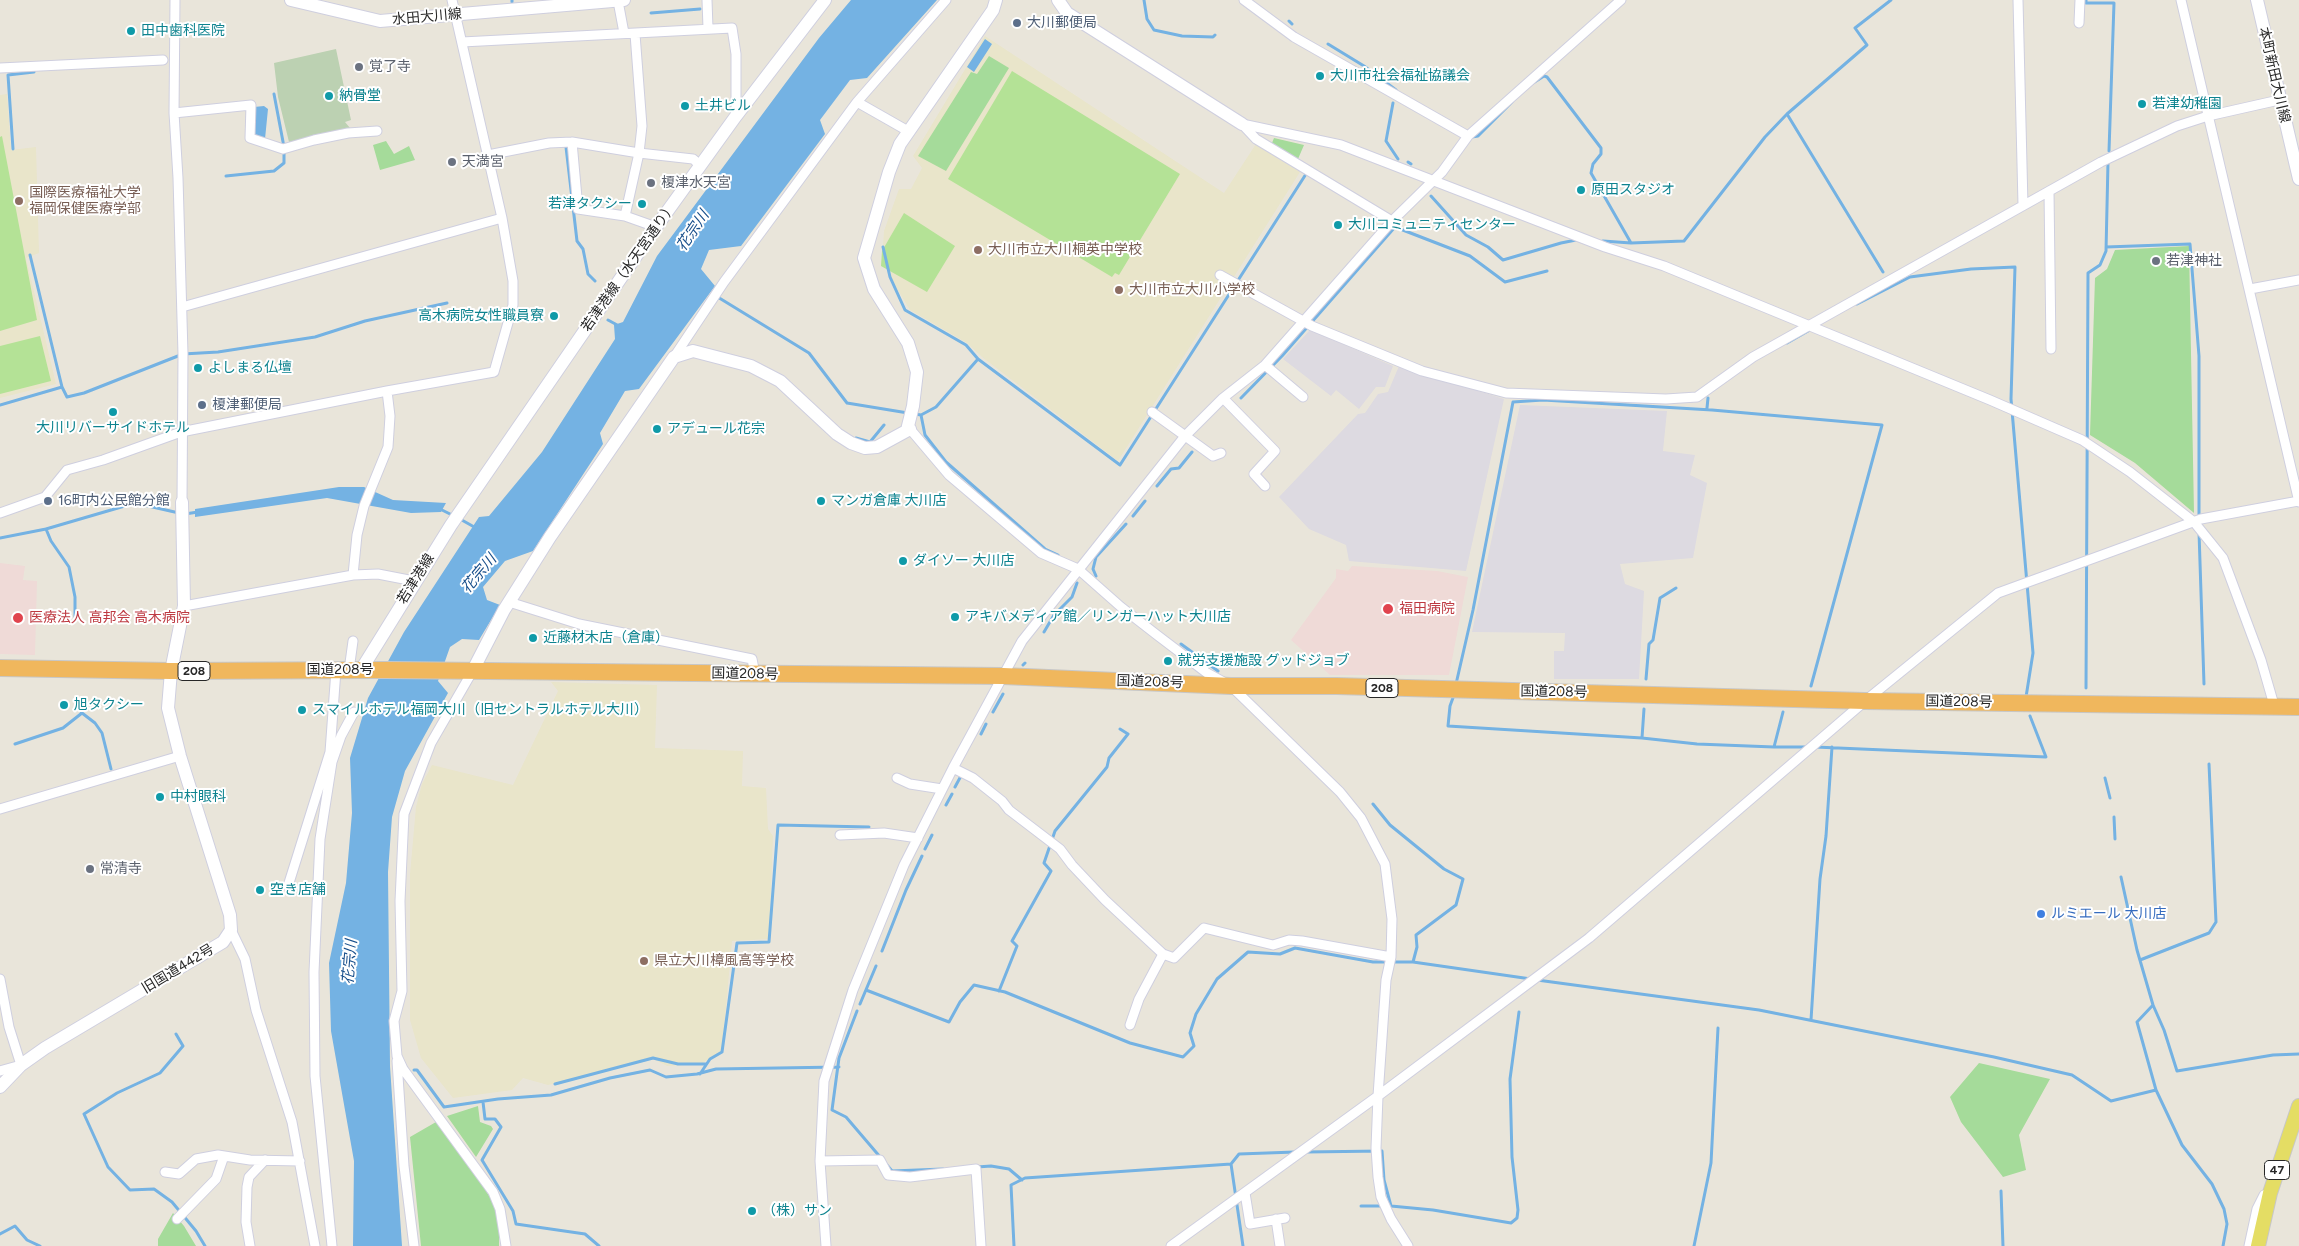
<!DOCTYPE html>
<meta charset="utf-8">
<style>
body{margin:0}
canvas{display:block;background:#e9e5da}
</style>
<canvas width="2299" height="1246"></canvas>
<script>
const ctx = document.querySelector('canvas').getContext('2d');
ctx.lineJoin = 'round';
function fillPath(path, color) { ctx.fillStyle = color; ctx.fill(path, 'evenodd'); }
const shape = rows => new Path2D(rows.map(r => 'M' + r).join(''));
function trace(path, color, width, dash) { ctx.strokeStyle = color; ctx.lineWidth = width; ctx.lineCap = dash ? 'butt' : 'round'; ctx.setLineDash(dash || []); ctx.stroke(path); }
function drawText(font, color, halo, rows, align = 'center') {
  ctx.font = font + ' Figtree,"Noto Sans JP",sans-serif'; ctx.lineWidth = 4; ctx.setLineDash([]); ctx.textBaseline = 'middle'; ctx.strokeStyle = halo; ctx.fillStyle = color; for (const [text, x, y, turn = 0] of rows) {
    ctx.save(); ctx.translate(x, y); ctx.rotate((+turn || 0) * Math.PI / 180); ctx.textAlign = isNaN(turn) ? turn : align; if (halo) ctx.strokeText(text, 0, 0); ctx.fillText(text, 0, 0); ctx.restore();
  }
}
fillPath(shape([
 [1310,330,1393,366,1385,387,1376,387,1359,409,1336,390,1331,396,1283,359],
 [1399,366,1504,399,1466,571,1349,561,1346,545,1309,529,1279,497,1358,414,1365,413,1378,394,1388,392],
 [1520,405,1667,411,1663,451,1695,455,1690,475,1707,483,1693,558,1620,564,1625,584,1644,591,1639,679,1554,679,1554,651,1564,651,1565,633,1472,632]
]), '#dddae1');
fillPath(shape([
 [985,36,1224,193,1256,144,1272,153,1300,172,1118,461,982,357,967,343,910,310,890,277,883,247,884,231,899,189,911,189,922,168,913,156],
 [7,94,11,150,36,147,39,253,26,258,56,384,0,398,0,95],
 [551,682,657,685,655,748,743,751,742,786,766,788,768,829,773,836,769,939,732,941,722,1051,701,1064,667,1066,653,1059,548,1085,523,1078,512,1090,453,1098,421,1058,410,1020,410,874,416,807,422,784,432,765,513,785,558,691]
]), '#e9e5ca');
fillPath(shape([
 [0,563,25,566,23,580,37,581,35,655,0,654],
 [1352,566,1437,571,1468,577,1449,675,1330,675,1291,640,1336,578,1336,569,1348,571]
]), '#efdad7');
fillPath(shape([
 [989,56,1009,68,946,171,918,156,971,72,977,74],
 [1274,138,1304,145,1298,159,1272,143],
 [386,141,394,154,409,146,415,160,380,170,373,145],
 [2189,246,2194,513,2135,463,2090,435,2095,278,2107,269,2115,250],
 [1979,1063,2050,1079,2019,1135,2026,1170,2003,1177,1961,1122,1950,1097],
 [478,1106,480,1122,491,1126,493,1129,476,1157,447,1116],
 [436,1122,470,1165,491,1199,499,1220,499,1246,421,1246,410,1137],
 [173,1213,184,1226,196,1246,158,1246,158,1239]
]), '#a5db9a');
fillPath(shape([
 [336,49,351,120,345,122,350,128,289,142,278,97,274,63]
]), '#bcd1b2');
fillPath(shape([
 [1012,71,1180,174,1119,275,1115,273,1112,277,948,179],
 [2,136,37,320,0,331,0,137],
 [904,213,955,246,927,292,881,266,882,251],
 [40,336,51,381,0,394,0,346]
]), '#b4e296');
fillPath(shape([
 [851,0,937,0,867,78,850,80,820,120,825,134,741,246,709,250,701,269,715,286,639,389,625,391,600,433,603,444,533,551,505,561,483,587,487,600,500,605,479,640,462,639,450,647,438,681,448,693,405,771,392,817,388,872,390,1066,402,1246,353,1246,354,1161,331,1031,329,963,346,883,352,813,350,758,368,698,404,632,479,517,489,516,542,452,615,339,614,325,623,322,657,256,819,38],
 [985,39,992,44,974,72,967,67],
 [264,106,268,109,265,139,253,134,254,107],
 [339,487,364,487,393,500,446,503,441,512,411,513,327,498,195,517,195,509]
]), '#74b2e3');
trace(shape([
 [512,0,512,2],
 [1144,0,1147,19,1154,30,1182,36,1213,37,1215,35],
 [2086,0,2086,3,2114,3,2109,151],
 [651,13,700,9],
 [1289,21,1292,24],
 [1328,44,1364,66,1396,90],
 [1533,83,1544,76,1547,77,1601,148,1601,154,1593,164,1591,173,1631,243],
 [274,94,284,147],
 [1393,103,1386,141,1398,159],
 [1787,114,1883,272],
 [1472,137,1478,136,1512,102],
 [566,147,577,241,583,249,588,274,595,281],
 [13,149,8,75,34,72],
 [1408,162,1411,164],
 [226,176,274,171,284,163,284,151],
 [1431,196,1466,235,1488,247,1503,260,1561,243,1576,240],
 [1603,241,1631,243,1684,241,1765,137,1787,114,1867,45,1855,28,1891,0],
 [883,247,890,277,905,310,966,345,978,359,1120,465,1306,174],
 [2106,247,2190,244,2199,356,2199,518],
 [716,296,809,353,847,403,908,413],
 [1857,304,1910,277,1971,269,2015,267,2011,399,2033,653,2026,697],
 [608,320,619,326],
 [1787,343,1808,331],
 [62,387,67,397,84,393,183,354,218,352,315,337,365,321,447,303],
 [1241,398,1282,356,1395,227,1470,256,1505,282,1547,271],
 [0,405,62,387,30,255],
 [1707,408,1708,398],
 [915,414,921,415,936,407,978,359],
 [921,415,925,435,946,462,1045,549,1058,555],
 [856,438,870,442,884,425],
 [1157,486,1171,469,1179,468,1192,452],
 [440,509,454,516],
 [185,514,198,512],
 [1133,516,1145,501],
 [460,519,476,528],
 [46,529,51,541,69,567,75,597,75,617],
 [2199,532,2204,684],
 [0,538,46,529,135,503,179,513],
 [1096,576,1093,569,1096,557,1126,524],
 [1044,632,1054,615,1072,597,1077,583],
 [1181,644,1218,671],
 [1023,665,1025,663],
 [1646,679,1649,644,1653,640,1660,598,1676,588],
 [1456,684,1473,610,1513,402,1543,400,1712,410,1882,425,1811,686],
 [2086,688,2088,273,2100,265,2106,251,2108,162],
 [1454,695,1450,706,1448,726,1642,738,1697,744,1774,747,1783,712],
 [78,707,82,713],
 [993,712,1003,694],
 [981,734,986,724],
 [1642,738,1644,709],
 [15,744,63,728,82,713,95,723,102,733,111,769],
 [1774,747,1809,747],
 [1815,747,2046,757,2030,716],
 [2105,778,2110,798],
 [955,787,962,774],
 [1373,804,1390,825,1444,869,1463,879,1456,905,1416,935,1417,947,1413,962,1531,979],
 [946,805,952,794],
 [2114,817,2115,839],
 [925,849,932,835],
 [2121,877,2137,950,2153,1005,2137,1022,2156,1090,2182,1145,2212,1184,2224,1209,2227,1224,2223,1246],
 [882,951,906,890,922,856],
 [2140,960,2209,933,2216,922,2209,764],
 [1537,980,1759,1010,1994,1057,2072,1075,2111,1101,2156,1090],
 [866,990,949,1022,960,1002,974,985,1005,992,1130,1043,1183,1057,1194,1046,1190,1033,1196,1014,1217,979,1248,952,1280,954,1295,948,1373,962,1413,962],
 [999,991,1017,946,1012,941,1051,871,1044,863,1055,831,1107,767,1109,758,1128,734,1120,729],
 [860,1004,876,966],
 [2153,1005,2164,1030,2177,1071,2273,1055,2299,1054],
 [857,1011,839,1058,832,1110,846,1117,881,1158],
 [1811,1020,1820,879,1826,836,1832,747],
 [176,1034,183,1046,160,1073,117,1093,84,1114,108,1167,130,1190,154,1189,172,1202,196,1231,205,1246],
 [414,1070,417,1070,444,1107,498,1099,551,1095,610,1078,650,1070,666,1077,697,1074,716,1069,839,1067],
 [700,1074,710,1059,722,1052,737,943,769,942,778,825,869,827],
 [555,1084,653,1058,678,1064,706,1064],
 [483,1102,485,1119,495,1119,501,1127,482,1160,513,1211,516,1224,585,1234,599,1246],
 [1306,1152,1382,1151,1384,1180,1391,1206],
 [887,1165,892,1171,943,1169],
 [977,1167,991,1166,1009,1169,1022,1180],
 [2001,1191,2003,1246],
 [1361,1206,1391,1206,1433,1210,1511,1223,1517,1218,1518,1210,1512,1157,1510,1079,1519,1012],
 [0,1234,15,1226,27,1240,40,1246],
 [1014,1246,1011,1185,1025,1178,1231,1164],
 [1243,1246,1231,1164,1239,1154,1295,1152],
 [1694,1246,1711,1163,1718,1028]
]), '#74b2e3', 3);
const street = shape([
 [175,0,174,113,178,178,183,354,182,502],
 [707,0,708,28],
 [1244,0,1294,37,1468,136],
 [2018,0,2023,205],
 [2181,0,2299,502],
 [618,1,624,33],
 [2079,23,2080,0],
 [462,42,732,28,736,54,736,116],
 [0,68,163,60],
 [857,102,908,131],
 [174,113,251,105,250,138,283,149,314,140,348,133,377,131],
 [1242,124,1341,145,1605,247,1664,266,1990,400,2082,440,2130,472,2194,522,2223,558,2261,660,2274,705],
 [1242,124,1256,139,1392,221],
 [572,142,578,209,625,216,656,227],
 [488,155,549,143,572,142,639,153,693,159,700,165],
 [2049,191,2051,349],
 [625,216,639,153,642,126,635,34],
 [1220,275,1312,326,1422,371,1506,393,1666,399,1697,397,1753,357,2101,162,2177,126,2208,116,2279,100],
 [2250,289,2299,280],
 [182,307,502,218],
 [674,357,724,282,857,102,946,0],
 [1265,365,1303,397],
 [1223,398,1275,451,1254,474,1265,486],
 [1152,412,1213,456,1221,453],
 [910,429,949,475,1041,553,1078,569,1121,607,1157,635,1207,673,1231,686,1340,792,1361,818,1385,864,1392,919,1391,957,1386,980,1378,1096,1376,1148,1378,1177,1381,1197,1391,1219,1408,1246],
 [0,513,45,497,67,470,103,460,181,432,387,391,494,372,513,305,513,281,502,218,452,0],
 [353,575,357,535,364,506,388,447,390,416,387,391],
 [509,602,579,624,752,659,755,674],
 [184,606,353,575,378,574,414,581],
 [349,670,353,641],
 [472,672,431,743,404,814,400,901,402,991,394,1021,397,1056,403,1069,493,1192,500,1209,506,1246],
 [953,768,973,778,1002,801,1009,810,1060,849,1072,865,1105,900,1163,954,1174,958,1204,928,1273,945,1289,940,1302,941,1391,957],
 [897,778,910,784,942,789],
 [0,809,180,756],
 [840,835,884,833,918,838],
 [288,886,330,752,336,670],
 [231,930,245,959,256,1010,292,1122,315,1246],
 [0,979,9,1027,21,1065,0,1071],
 [1130,1025,1139,999,1163,954],
 [397,1061,404,1166,414,1246],
 [820,1161,880,1160,888,1175,910,1177,976,1169,981,1246],
 [165,1172,179,1174,196,1159,218,1155,250,1160,300,1161],
 [1245,1193,1250,1224,1285,1218],
 [177,1219,216,1179,224,1156],
 [1276,1219,1280,1246],
 [250,1246,246,1222,247,1187,249,1177,265,1160],
 [332,1246,315,1076,314,972,320,839,332,762,341,736,354,712],
 [826,1246,820,1161,824,1081,853,990,904,865,953,768,1022,641,1185,436,1223,398,1265,365,1392,221,1442,172,1468,136,1621,0],
 [1171,1246,1378,1096,1589,938,1865,701,1998,593,2201,519,2299,501],
 [2249,1246,2257,1209,2264,1195,2269,1193]
]);
const secondary = shape([
 [291,0,380,21,624,0],
 [1058,0,1067,13,1242,124],
 [2257,0,2299,179],
 [907,430,913,406,917,372,908,343,874,289,864,258,889,172,900,144,993,10,996,0],
 [361,670,451,525,656,227,736,116,825,0],
 [472,672,504,610,550,537,674,357,693,351,751,366,780,381,837,434,851,443,865,448,877,447,910,429],
 [0,1087,21,1065,45,1048,223,942,231,930,230,915,180,756,168,708,171,671,184,606,182,502]
]);
const primary = shape([
 [2258,1246,2270,1193,2299,1106]
]);
const highway = shape([
 [0,668,171,671,385,670,1003,676,1231,686,1336,686,1865,701,2299,707]
]);
trace(street, '#cfcfdf', 11);
trace(secondary, '#cfcfdf', 14);
trace(primary, '#c7c7c7', 16);
trace(highway, '#c7c7c7', 18);
trace(street, '#fff', 9);
trace(secondary, '#fff', 12);
trace(primary, '#e4dd64', 14);
trace(highway, '#f0b75d', 16);
for (const [x, y, r, color] of [
 [1017,23,5,"#5c6f8a"],
 [131,31,5,"#0f9aa8"],
 [359,67,5,"#6b7280"],
 [1320,76,5,"#0f9aa8"],
 [329,96,5,"#0f9aa8"],
 [2142,104,5,"#0f9aa8"],
 [685,106,5,"#0f9aa8"],
 [452,162,5,"#6b7280"],
 [651,183,5,"#6b7280"],
 [1581,190,5,"#0f9aa8"],
 [19,201,5,"#8d6e63"],
 [642,204,5,"#0f9aa8"],
 [1338,225,5,"#0f9aa8"],
 [978,250,5,"#8d6e63"],
 [2156,261,5,"#6b7280"],
 [1119,290,5,"#8d6e63"],
 [554,316,5,"#0f9aa8"],
 [198,368,5,"#0f9aa8"],
 [202,405,5,"#5c6f8a"],
 [113,412,5,"#0f9aa8"],
 [657,429,5,"#0f9aa8"],
 [48,501,5,"#5c6f8a"],
 [821,501,5,"#0f9aa8"],
 [903,561,5,"#0f9aa8"],
 [1388,609,6,"#e0444e"],
 [955,617,5,"#0f9aa8"],
 [18,618,6,"#e0444e"],
 [533,638,5,"#0f9aa8"],
 [1168,661,5,"#0f9aa8"],
 [64,705,5,"#0f9aa8"],
 [302,710,5,"#0f9aa8"],
 [160,797,5,"#0f9aa8"],
 [90,869,5,"#6b7280"],
 [260,890,5,"#0f9aa8"],
 [2041,914,5,"#3f7fe0"],
 [644,961,5,"#8d6e63"],
 [752,1211,5,"#0f9aa8"]
]) { const dot = new Path2D(); dot.arc(x, y, r, 0, 2 * Math.PI); ctx.fillStyle = color; ctx.fill(dot); trace(dot, '#fff', 2); }
for (const [x, y, w] of [
 [194,671,32],
 [1382,688,32],
 [2277,1170,25]
]) { const box = new Path2D(); box.roundRect(x - w / 2, y - 9.5, w, 19, 4); ctx.fillStyle = '#fff'; ctx.fill(box); trace(box, '#272727', 1); }
drawText('bold 12px', '#272727', null, [
 ["208",194,671],
 ["208",1382,688],
 ["47",2277,1170]
]);
drawText('14px', '#272727', '#fff', [
 ["水田大川線",427,17,-5],
 ["本町新田大川線",2274,75,77],
 ["若津港線（水天宮通り）",629,267,-55],
 ["若津港線",416,579,-58],
 ["国道208号",340,670],
 ["国道208号",745,674,1],
 ["国道208号",1150,682,2],
 ["国道208号",1554,692,1],
 ["国道208号",1959,702,1],
 ["旧国道442号",178,969,-31]
]);
drawText('14px', '#4e5e75', '#fff', [
 ["大川郵便局",1027,23],
 ["榎津郵便局",212,405],
 ["16町内公民館分館",58,501]
], 'left');
drawText('14px', '#0d838f', '#fff', [
 ["田中歯科医院",141,31],
 ["大川市社会福祉協議会",1330,76],
 ["納骨堂",339,96],
 ["若津幼稚園",2152,104],
 ["土井ビル",695,106],
 ["原田スタジオ",1591,190],
 ["若津タクシー",632,204,"right"],
 ["大川コミュニティセンター",1348,225],
 ["高木病院女性職員寮",544,316,"right"],
 ["よしまる仏壇",208,368],
 ["大川リバーサイドホテル",113,428,"center"],
 ["アデュール花宗",667,429],
 ["マンガ倉庫 大川店",831,501],
 ["ダイソー 大川店",913,561],
 ["アキバメディア館／リンガーハット大川店",965,617],
 ["近藤材木店（倉庫）",543,638],
 ["就労支援施設 グッドジョブ",1178,661],
 ["旭タクシー",74,705],
 ["スマイルホテル福岡大川（旧セントラルホテル大川）",312,710],
 ["中村眼科",170,797],
 ["空き店舗",270,890],
 ["（株）サン",762,1211]
], 'left');
drawText('14px', '#5b616d', '#fff', [
 ["覚了寺",369,67],
 ["天満宮",462,162],
 ["榎津水天宮",661,183],
 ["若津神社",2166,261],
 ["常清寺",100,869]
], 'left');
drawText('14px', '#785e54', '#fff', [
 ["国際医療福祉大学",29,193],
 ["福岡保健医療学部",29,209],
 ["大川市立大川桐英中学校",988,250],
 ["大川市立大川小学校",1129,290],
 ["県立大川樟風高等学校",654,961]
], 'left');
drawText('14px', '#be3a42', '#fff', [
 ["福田病院",1399,609],
 ["医療法人 高邦会 高木病院",29,618]
], 'left');
drawText('14px', '#366cbe', '#fff', [
 ["ルミエール 大川店",2051,914]
], 'left');
drawText('italic 15px', '#184f8b', '#fff', [
 ["花宗川",693,231,-56],
 ["花宗川",479,574,-50],
 ["花宗川",350,962,-85]
]);
</script>
